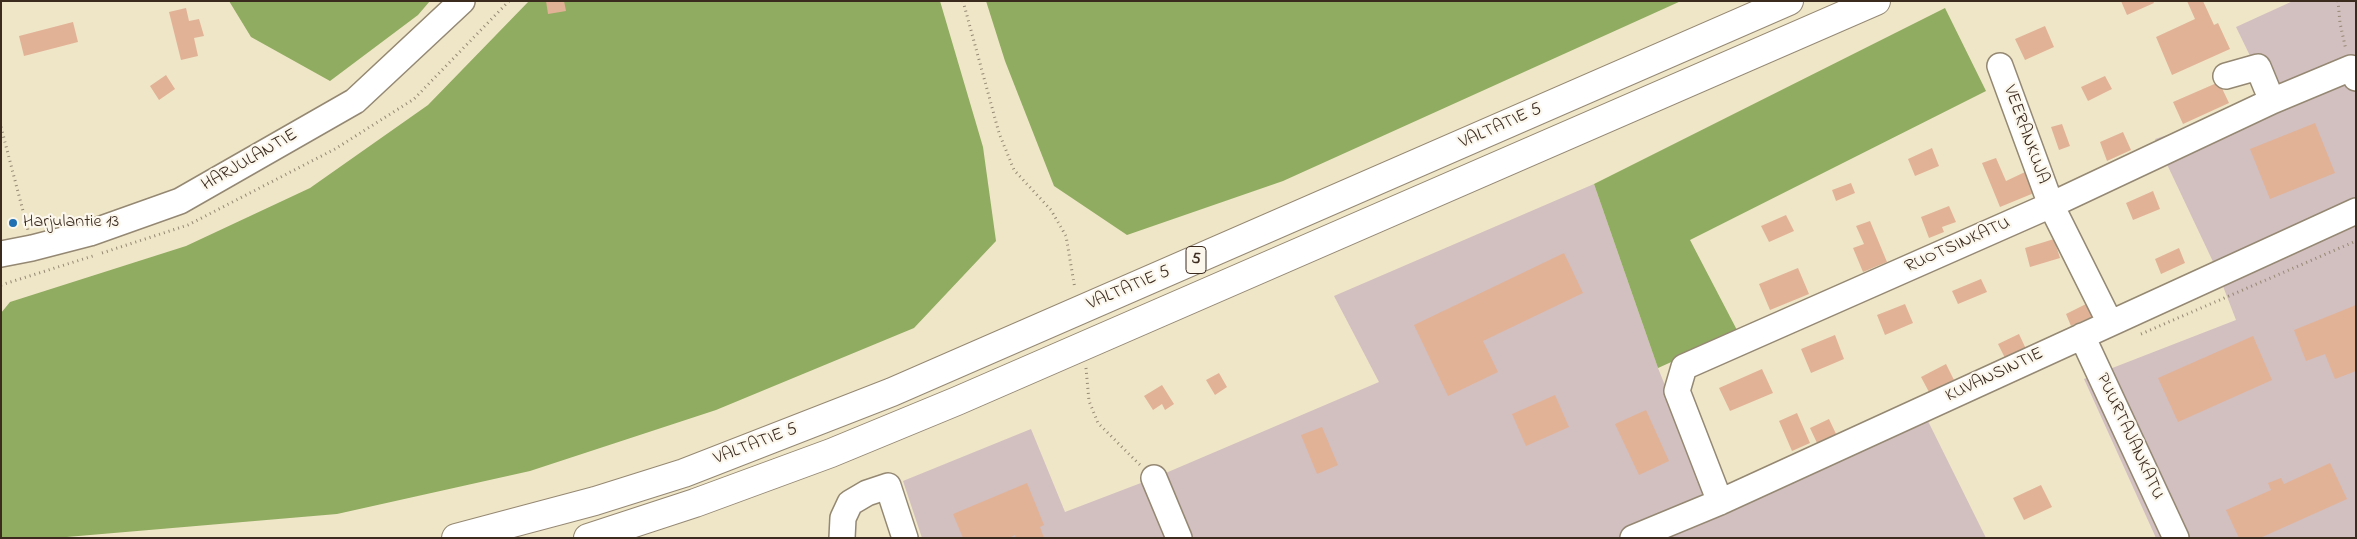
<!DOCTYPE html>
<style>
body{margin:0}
#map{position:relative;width:2357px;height:539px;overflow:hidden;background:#efe6c8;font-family:"Indie Flower",sans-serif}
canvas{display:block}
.frame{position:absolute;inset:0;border:2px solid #3b2a1e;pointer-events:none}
</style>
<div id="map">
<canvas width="2357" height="539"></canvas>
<div class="frame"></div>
</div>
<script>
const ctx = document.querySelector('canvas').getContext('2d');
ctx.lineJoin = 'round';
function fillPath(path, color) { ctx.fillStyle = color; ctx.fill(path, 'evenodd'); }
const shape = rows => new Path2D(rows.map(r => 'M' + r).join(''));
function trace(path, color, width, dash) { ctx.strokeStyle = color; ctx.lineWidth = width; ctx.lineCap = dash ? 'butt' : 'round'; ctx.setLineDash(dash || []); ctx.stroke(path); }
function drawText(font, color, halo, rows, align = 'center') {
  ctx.font = font + ' "Indie Flower",sans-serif'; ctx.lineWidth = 4.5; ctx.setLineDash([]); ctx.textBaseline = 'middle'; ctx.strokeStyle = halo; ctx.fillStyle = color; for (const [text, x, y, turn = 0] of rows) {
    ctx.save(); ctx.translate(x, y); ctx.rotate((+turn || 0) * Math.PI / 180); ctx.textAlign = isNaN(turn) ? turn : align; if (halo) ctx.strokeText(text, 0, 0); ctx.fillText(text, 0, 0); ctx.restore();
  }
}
fillPath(shape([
 [2293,1,2356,1,2356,538,2156,538,2084,379,2236,320,2216,268,2155,139,2272,101,2236,27],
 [1594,184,1658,368,1710,498,1919,403,1986,538,922,538,903,481,1031,429,1065,512,1154,478,1379,382,1334,296]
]), '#d2bfc0');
fillPath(shape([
 [229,1,430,1,418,15,330,81,251,37],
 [529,1,940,1,983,147,996,241,914,328,716,410,530,471,337,514,55,538,1,538,1,313,10,302,186,246,310,188,428,105],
 [986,1,1681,1,1283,181,1127,235,1054,186,1005,61],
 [1945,8,1986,91,1690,240,1738,332,1658,368,1594,184]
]), '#90ac60');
fillPath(shape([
 [546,1,564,1,566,11,548,14],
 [2121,1,2153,1,2154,3,2127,15],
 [2187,1,2203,1,2214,25,2218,23,2230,49,2172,75,2156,37,2195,19],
 [186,8,189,21,199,19,204,36,194,38,198,56,181,60,169,12],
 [73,22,78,42,24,56,19,36],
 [2045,26,2054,47,2025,60,2015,39],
 [166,75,175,89,159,100,150,86],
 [2105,76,2112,89,2088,101,2081,87],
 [2219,82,2229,103,2183,124,2173,102],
 [2315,123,2335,173,2270,199,2250,149],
 [2062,124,2070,146,2059,150,2051,127],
 [2123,132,2131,150,2107,161,2100,142],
 [1932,148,1939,166,1915,176,1908,159],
 [1996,158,2006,181,2025,172,2034,193,2000,207,1982,163],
 [1851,183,1855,193,1836,201,1832,190],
 [2153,191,2160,209,2133,220,2126,203],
 [1949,206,1956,222,1942,227,1944,232,1929,238,1921,217],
 [1786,215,1794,231,1769,242,1761,226],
 [1870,221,1887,262,1863,272,1853,248,1864,244,1856,226],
 [2054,239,2060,258,2030,267,2025,248],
 [2179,248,2185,263,2161,274,2155,259],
 [1564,253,1583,293,1483,341,1498,372,1448,396,1414,325],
 [1798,268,1809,294,1770,310,1759,284],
 [1981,279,1987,292,1958,304,1952,291],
 [2090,302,2096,315,2071,326,2066,314],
 [1905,304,1913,323,1885,335,1877,315],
 [2356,305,2356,371,2335,379,2325,354,2306,361,2294,330],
 [2019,334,2026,349,2005,358,1998,344],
 [1835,335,1844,359,1811,373,1801,349],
 [2253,336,2272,380,2178,422,2158,378],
 [1946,364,1954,380,1929,392,1921,377],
 [1762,369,1773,393,1730,411,1719,388],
 [1219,373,1227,387,1215,395,1206,380],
 [1162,385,1174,404,1165,410,1162,404,1153,410,1144,396],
 [1555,395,1569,427,1526,446,1512,414],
 [1646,410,1669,461,1639,475,1615,424],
 [1797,413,1810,443,1792,451,1779,421],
 [1829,419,1837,436,1818,445,1810,428],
 [1322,427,1338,465,1317,474,1301,435],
 [2330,463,2347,499,2260,538,2239,538,2226,510,2271,490,2268,483,2281,478,2284,484],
 [1027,483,1044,525,1040,527,1044,538,1016,538,1015,535,1009,538,963,538,953,514],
 [2041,485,2052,507,2024,520,2013,498]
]), '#e2b296');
const minor = shape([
 [2000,66,2051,205,2110,323],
 [2226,76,2258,67,2272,101],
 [1,254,32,248,90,233,180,201,355,101,462,1],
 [2082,336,2176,538],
 [1154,478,1179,538],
 [1720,502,1677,391,1684,367,2051,205,2272,101,2351,68,2356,78],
 [842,538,843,518,850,503,867,493,888,486,905,538],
 [1633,538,1720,502,2356,211]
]);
const highway = shape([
 [456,538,595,501,684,473,892,392,1789,1],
 [588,538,695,503,831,453,957,401,1876,1]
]);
trace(minor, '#958873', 28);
trace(highway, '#958873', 30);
trace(shape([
 [963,1,999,133,1014,170,1051,210,1066,236,1075,289],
 [2338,1,2340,23,2346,50],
 [1,127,28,230],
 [102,253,188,225,335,149,414,99,509,1],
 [1,285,96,255],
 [2141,334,2356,241],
 [1086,368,1089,401,1098,423,1140,465]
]), '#958873', 3, [1, 4]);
trace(minor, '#fff', 25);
trace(highway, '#fff', 28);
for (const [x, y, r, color] of [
 [13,223,5,"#1f6fb2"]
]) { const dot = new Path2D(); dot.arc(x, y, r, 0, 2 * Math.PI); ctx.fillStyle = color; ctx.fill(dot); trace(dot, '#fbf7ec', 2); }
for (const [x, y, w] of [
 [1196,260,20]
]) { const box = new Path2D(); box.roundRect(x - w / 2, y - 13.5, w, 27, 4); ctx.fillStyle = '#fbf7ec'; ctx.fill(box); trace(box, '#3b2a1e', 1); }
drawText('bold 16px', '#3b2a1e', null, [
 ["5",1196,260]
]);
drawText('18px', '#3b2a1e', '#fbf7ec', [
 ["VALTATIE 5",1501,127,-24],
 ["VEERANKUJA",2025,135,70],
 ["HARJULANTIE",250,161,-30],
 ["RUOTSINKATU",1958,246,-24],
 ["VALTATIE 5",1129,289,-23],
 ["KUVANSINTIE",1995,376,-25],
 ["PUURTAJANKATU",2129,437,65],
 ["VALTATIE 5",756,445,-21]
]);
drawText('18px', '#3b2a1e', '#fbf7ec', [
 ["Harjulantie 13",23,223]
], 'left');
</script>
